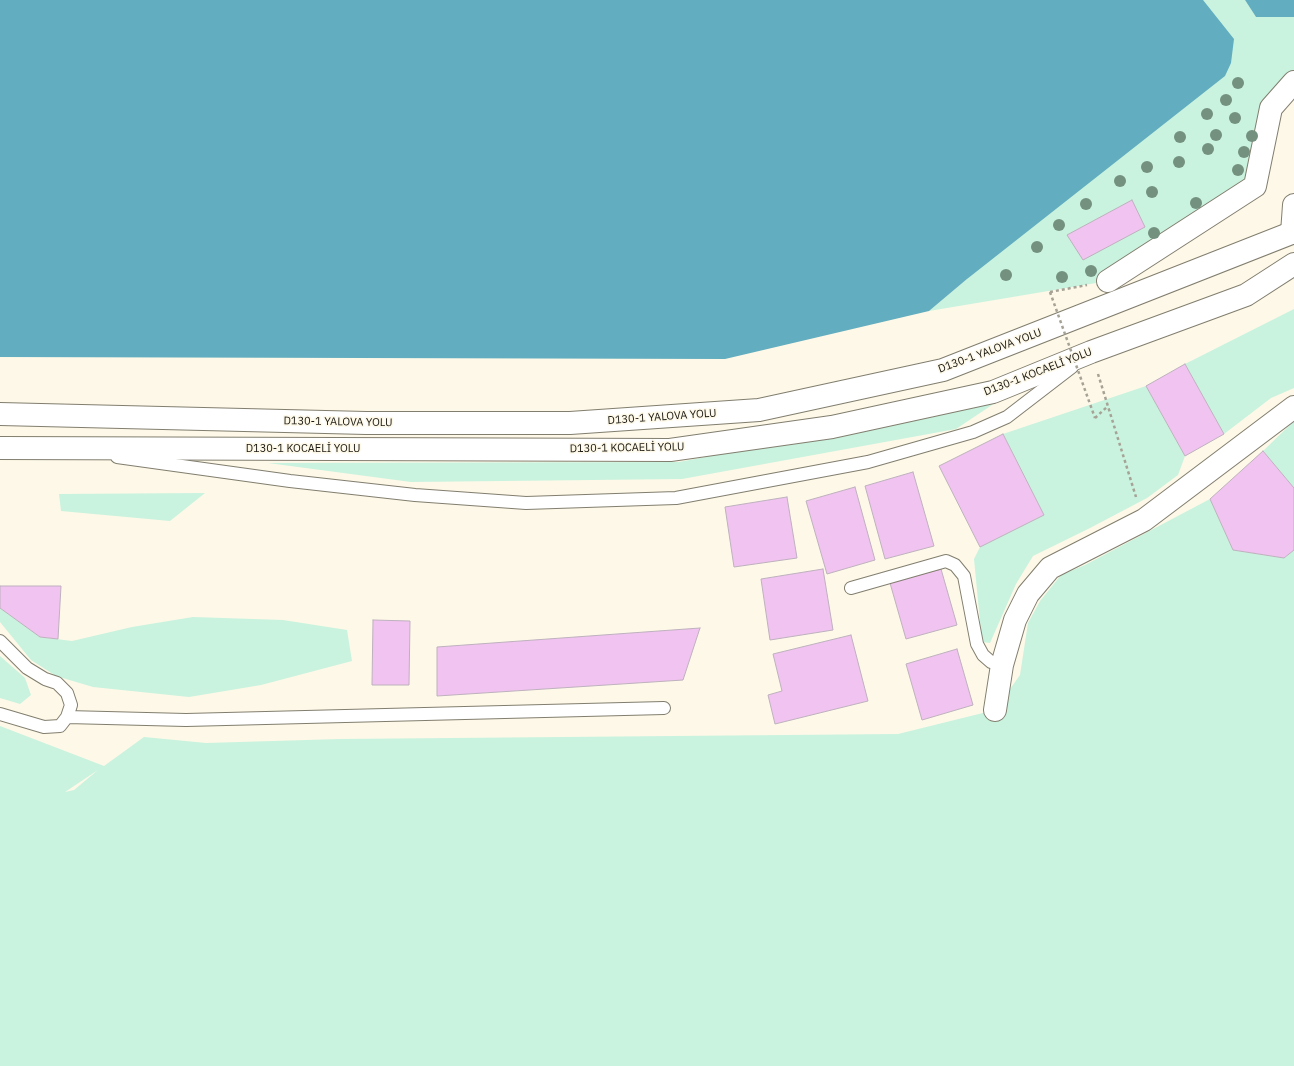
<!DOCTYPE html>
<meta charset="utf-8">
<style>
body{margin:0}
canvas{display:block;background:#fdf8e7}
</style>
<canvas width="1294" height="1066"></canvas>
<script>
const ctx = document.querySelector('canvas').getContext('2d');
ctx.lineJoin = 'round';
function fillPath(path, color) { ctx.fillStyle = color; ctx.fill(path, 'evenodd'); }
const shape = rows => new Path2D(rows.map(r => 'M' + r).join(''));
function trace(path, color, width, dash) { ctx.strokeStyle = color; ctx.lineWidth = width; ctx.lineCap = dash ? 'butt' : 'round'; ctx.setLineDash(dash || []); ctx.stroke(path); }
function drawText(font, color, halo, rows, align = 'center') {
  ctx.font = font + ' "IBM Plex Sans",sans-serif'; ctx.lineWidth = 3; ctx.setLineDash([]); ctx.textBaseline = 'middle'; ctx.strokeStyle = halo; ctx.fillStyle = color; for (const [text, x, y, turn = 0] of rows) {
    ctx.save(); ctx.translate(x, y); ctx.rotate((+turn || 0) * Math.PI / 180); ctx.textAlign = isNaN(turn) ? turn : align; if (halo) ctx.strokeText(text, 0, 0); ctx.fillText(text, 0, 0); ctx.restore();
  }
}
fillPath(shape([
 [1203,0,1245,0,1256,17,1294,17,1294,82,1271,108,1255,186,1108,281,929,311,967,279],
 [1294,309,1294,388,1271,398,1224,434,1185,364],
 [1146,386,1185,456,1178,475,1147,498,1090,528,1033,556,1016,584,990,643,982,642,974,559,980,547,1044,515,1003,434],
 [998,401,956,429,682,479,411,482,268,463,679,462],
 [1294,421,1294,488,1263,451],
 [205,493,170,521,61,511,59,494],
 [1210,499,1233,550,1284,558,1294,550,1294,1066,0,1066,0,726,104,766,144,737,206,743,340,739,898,734,995,710,1020,675,1028,623,1040,601,1061,575,1085,565],
 [98,770,74,790,65,792],
 [0,608,40,637,72,641,132,627,193,617,283,620,347,630,352,661,261,685,189,697,93,687,56,676,31,660,0,622],
 [0,656,25,678,31,695,20,704,0,698]
]), '#c9f3df');
fillPath(shape([
 [0,0,1203,0,1234,39,1231,63,1225,76,967,279,929,311,725,359,0,357],
 [1245,0,1294,0,1294,17,1256,17]
]), '#62adbf');
const building = shape([
 [1132,200,1145,227,1083,260,1067,235,1132,200],
 [1185,364,1224,434,1185,456,1146,386,1185,364],
 [1003,434,1044,515,980,547,939,466,1003,434],
 [1263,451,1294,488,1294,550,1284,558,1233,550,1210,499,1263,451],
 [913,472,934,546,885,559,865,486,913,472],
 [855,487,875,560,827,574,806,501,855,487],
 [787,497,797,558,734,567,725,507,787,497],
 [823,569,833,630,770,640,761,579,823,569],
 [941,569,957,625,906,639,890,583,941,569],
 [0,586,61,586,58,639,40,637,0,608,0,586],
 [373,620,410,621,409,685,372,685,373,620],
 [700,628,683,680,437,696,437,647,700,628],
 [851,635,868,701,775,724,768,695,782,691,773,654,851,635],
 [957,649,973,705,922,720,906,664,957,649]
]);
fillPath(building, '#f1c3f0');
trace(building, '#beb1be', 1);
const lane = shape([
 [117,457,290,481,415,495,526,503,676,498,868,462,973,432,1007,417,1072,367],
 [851,588,946,561,955,565,964,576,977,644,983,655,991,662,1002,665],
 [0,641,27,668,45,679,57,683,67,693,71,705,67,717,60,726,44,727,0,714],
 [67,717,186,720,664,708]
]);
const street = shape([
 [1292,233,1294,205],
 [1108,281,1255,186,1271,108,1294,82],
 [995,710,1002,665,1015,620,1028,594,1050,568,1144,520,1294,407]
]);
const highway = shape([
 [0,414,366,423,570,423,759,410,943,370,1294,232],
 [0,448,670,450,832,427,993,392,1091,352,1246,295,1294,264]
]);
trace(lane, '#827e6f', 14);
trace(street, '#827e6f', 24);
trace(highway, '#827e6f', 24);
trace(shape([
 [1050,292,1087,285],
 [1098,374,1136,497],
 [1095,418,1108,406]
]), '#a6a296', 2.5, [3, 3]);
trace(lane, '#fff', 12);
trace(street, '#fff', 22);
trace(highway, '#fff', 22);
trace(shape([
 [1050,292,1095,418]
]), '#a6a296', 2.5, [3, 3]);
ctx.fillStyle = '#74917f';
for (const [x, y] of [
 [1238,83],
 [1226,100],
 [1207,114],
 [1235,118],
 [1216,135],
 [1252,136],
 [1180,137],
 [1208,149],
 [1244,152],
 [1179,162],
 [1147,167],
 [1238,170],
 [1120,181],
 [1152,192],
 [1196,203],
 [1086,204],
 [1059,225],
 [1154,233],
 [1037,247],
 [1091,271],
 [1006,275],
 [1062,277]
]) { ctx.beginPath(); ctx.arc(x, y, 6, 0, 2 * Math.PI); ctx.fill(); }
drawText('11px', '#191711', '#fdf8e7', [
 ["D130-1 YALOVA YOLU",990,351,-20],
 ["D130-1 KOCAELİ YOLU",1038,372,-21],
 ["D130-1 YALOVA YOLU",662,417,-4],
 ["D130-1 YALOVA YOLU",338,422,1],
 ["D130-1 KOCAELİ YOLU",627,448,-1],
 ["D130-1 KOCAELİ YOLU",303,449]
]);
</script>
